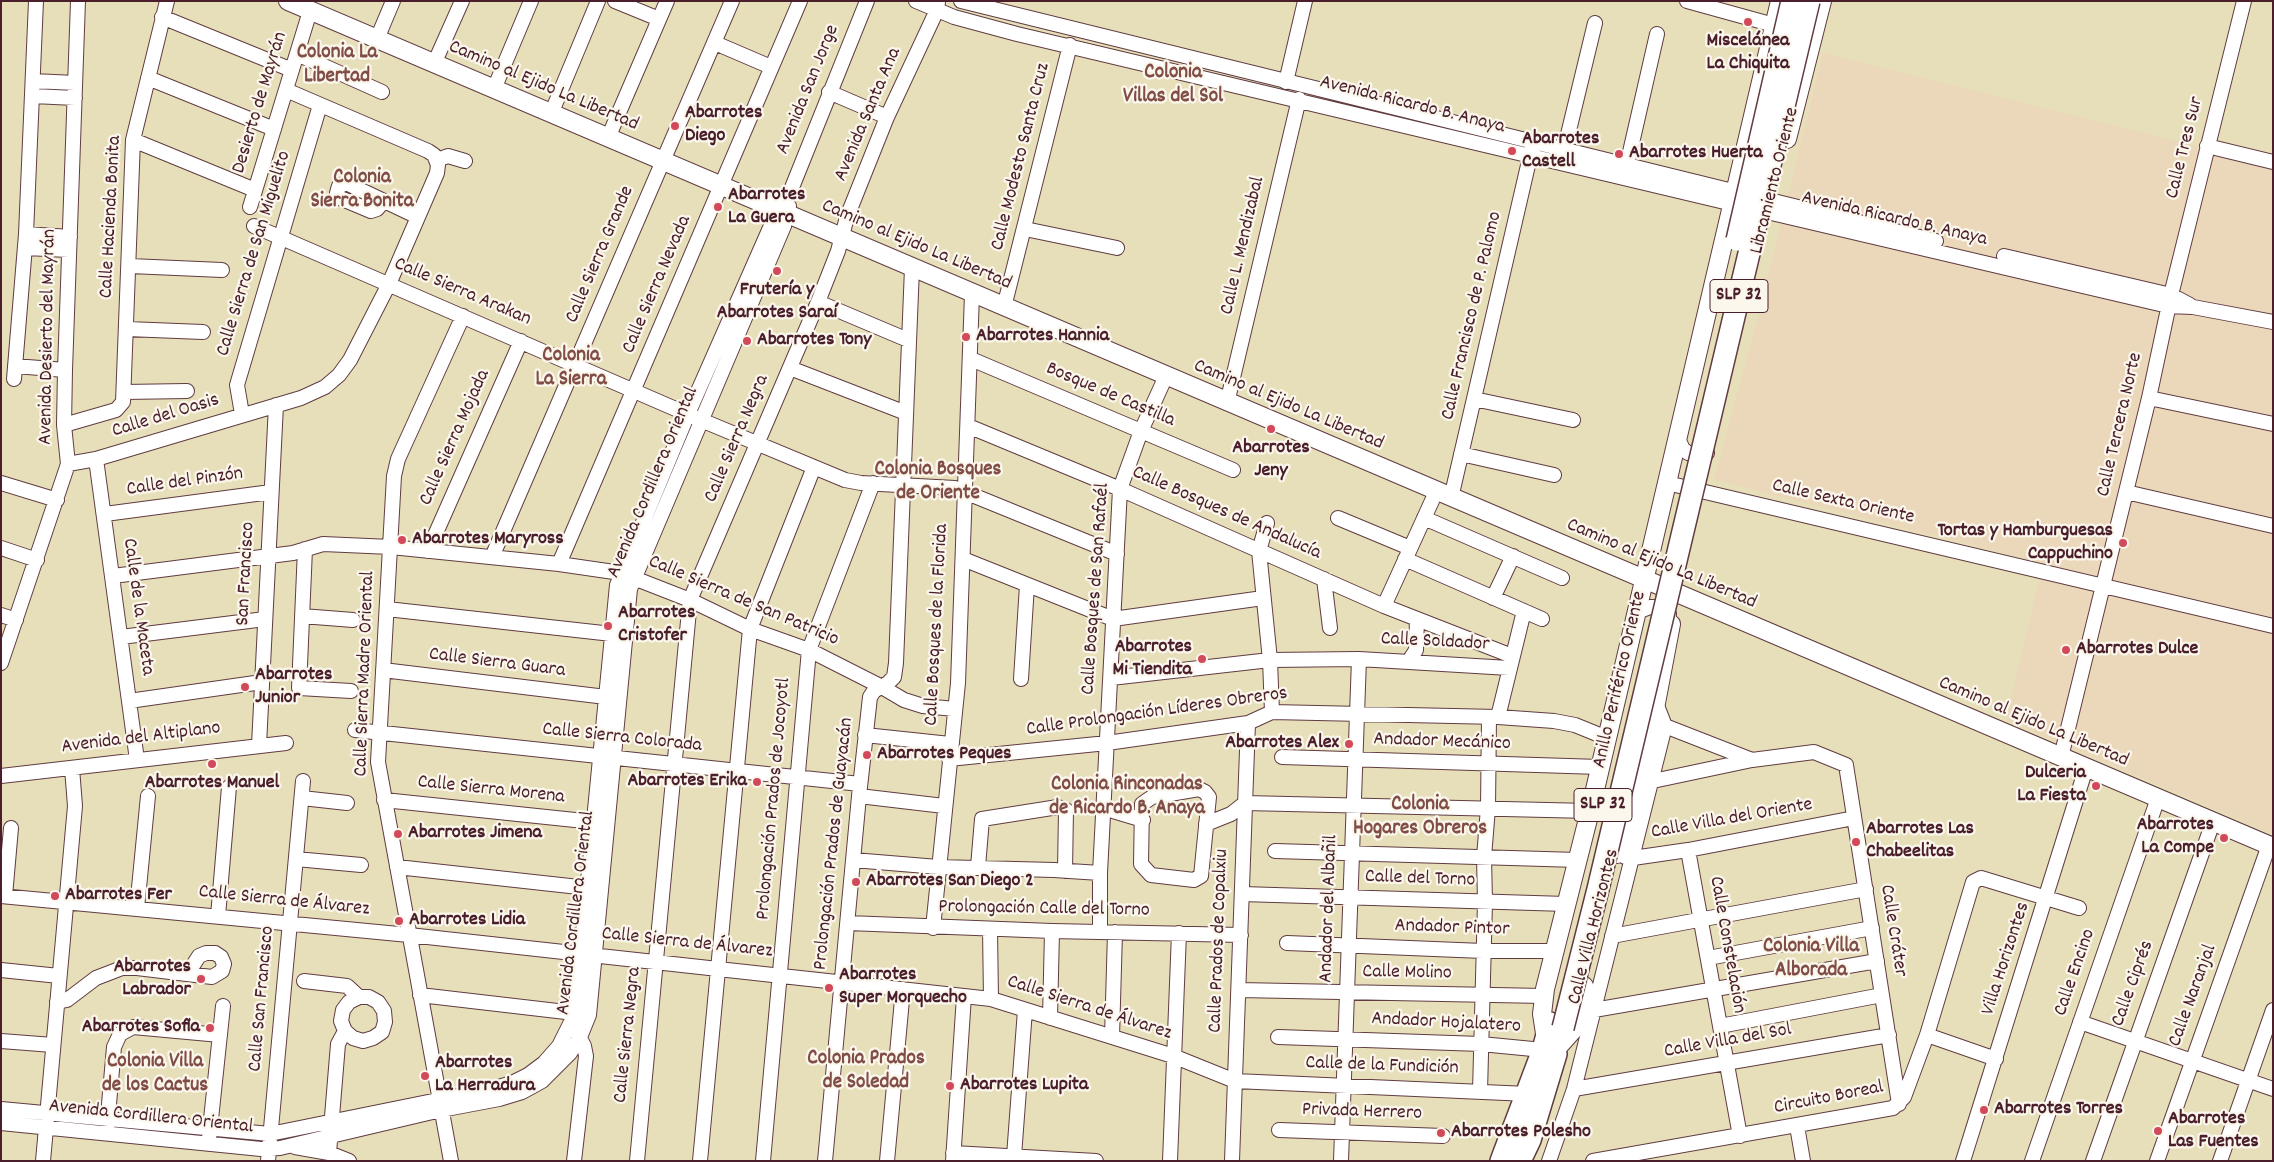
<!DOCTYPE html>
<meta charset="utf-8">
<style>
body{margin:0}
#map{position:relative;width:2274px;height:1162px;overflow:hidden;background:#e6dfba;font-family:Dekko,sans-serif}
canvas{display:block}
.frame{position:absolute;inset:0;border:2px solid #4a1f2b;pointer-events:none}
</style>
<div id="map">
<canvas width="2274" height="1162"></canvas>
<div class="frame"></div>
</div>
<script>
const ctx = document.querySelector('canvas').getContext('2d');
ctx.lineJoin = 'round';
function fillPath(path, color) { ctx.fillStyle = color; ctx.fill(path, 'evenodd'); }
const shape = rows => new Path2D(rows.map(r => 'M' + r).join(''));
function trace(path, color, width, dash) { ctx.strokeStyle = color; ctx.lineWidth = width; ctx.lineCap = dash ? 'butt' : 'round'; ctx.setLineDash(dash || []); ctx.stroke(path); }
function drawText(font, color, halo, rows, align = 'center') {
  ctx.font = font + ' Dekko,sans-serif'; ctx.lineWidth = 4.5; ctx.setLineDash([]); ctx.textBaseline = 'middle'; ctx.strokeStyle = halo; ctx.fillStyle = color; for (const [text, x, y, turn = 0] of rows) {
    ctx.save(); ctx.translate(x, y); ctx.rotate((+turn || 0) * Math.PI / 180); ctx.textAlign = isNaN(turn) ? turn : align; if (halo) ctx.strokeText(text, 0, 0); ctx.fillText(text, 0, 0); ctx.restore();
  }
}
fillPath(shape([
 [1823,53,2273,165,2273,834,2006,720,2043,563,1714,480,1757,321]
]), '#ebd8ba');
const minor = shape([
 [615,1,659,19],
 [916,1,954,17,1017,34,1733,204,2168,306,2193,307,2273,322],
 [961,1,1936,241],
 [1687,1,1774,25],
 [162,17,292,70],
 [377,39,393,1],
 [715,43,771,67],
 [297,54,382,92],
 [434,64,462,1],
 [148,78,274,129],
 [33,81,75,83],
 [1286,82,1305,1],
 [494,89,531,1],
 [829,92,887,117],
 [33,96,75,98],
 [551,114,598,1],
 [608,138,667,1],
 [133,140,255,190],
 [2207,146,2273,162],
 [1564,151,1595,23],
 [437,160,448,156,465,161],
 [1627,165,1657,34],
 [383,202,377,209,371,211,340,198,337,193,339,186,346,183,418,217],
 [250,207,310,11],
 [254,226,701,420,845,480,861,483,955,488,1117,554],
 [1025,229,1117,248],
 [26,234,70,237],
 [25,248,69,250],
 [2004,256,2171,295,2190,305],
 [130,266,222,270],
 [818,302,908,340],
 [1004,307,1070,45],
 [127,329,203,332],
 [971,359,1233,470],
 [15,366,65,370],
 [790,368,906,413],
 [14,379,26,234,36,1],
 [124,392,187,391],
 [2149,398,2273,424],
 [1474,399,1573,420],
 [1227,403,1299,99],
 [242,414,237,385,320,105],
 [64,425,116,410,123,402,133,140,167,1],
 [968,426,1120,489,1384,606,1512,656],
 [1677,437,1683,449,1688,453,1702,455,1707,453],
 [1461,454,1554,475],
 [96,459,137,760],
 [68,464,96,459,301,398,325,387,339,375,350,360,389,284,437,173,438,165,434,155,428,151,286,90],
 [1,483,57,500],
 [1667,483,2273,626],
 [2126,492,2273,526],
 [1451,498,1532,148],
 [105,514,271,492],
 [1338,518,1410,548],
 [1424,518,1562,578],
 [1267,523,1259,551,1270,660,1272,712],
 [1,548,37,560],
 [305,549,299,688,351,691],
 [428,551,521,341],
 [492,557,732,1],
 [963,559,1113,619,1263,598],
 [1405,559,1542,619],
 [559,564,800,1],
 [113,576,293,553,323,544,391,547,559,564,621,573,690,600,750,629,809,650,882,687,904,700,923,706,955,709],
 [1324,579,1330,628],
 [1493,598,1513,556],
 [1384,606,1436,492],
 [387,609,612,634],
 [1637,612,1650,607,1657,607,1669,614],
 [1,615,16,620],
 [302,616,353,620],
 [121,637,265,619],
 [1409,661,1416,650,1417,619],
 [1,663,68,464,64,425,65,370,78,1],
 [383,670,606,697],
 [1111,678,1270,660,1359,659,1509,668],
 [1021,679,1027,585],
 [129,701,262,682],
 [1498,717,1524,611],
 [1665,726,1752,760],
 [355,730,860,784],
 [865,735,950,744],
 [259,745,276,405],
 [1282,757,1600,767],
 [2061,757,2149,398,2171,295,2244,1],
 [949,759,1107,743,1248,723,1272,712,1498,717,1554,721,1575,725,1607,738],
 [1,776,286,743],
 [1634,785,1752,760,1814,752,1846,765,1899,1104],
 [1199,789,1205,792,1209,797,1201,876,1194,880,1151,875,1141,864,1142,804,1152,797,1199,789],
 [859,796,944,806],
 [302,798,347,803],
 [384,800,594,822],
 [1103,808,1143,820],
 [1206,824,1231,814,1245,803,1590,811],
 [1688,850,1740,1136],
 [1275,851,1578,860],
 [1625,857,1633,858,1688,850,1854,818],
 [296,859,361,865],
 [853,860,938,867,1054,870,1100,873],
 [397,867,588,888],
 [978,867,982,819,1058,807,1066,810,1065,871],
 [1242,894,1566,904],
 [1,896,409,935,991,999,1173,1056,1235,1081,1528,1094],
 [5,896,11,828],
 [137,908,148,796],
 [218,916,229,787],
 [848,923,1052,931,1241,935],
 [933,928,958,683,972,294],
 [990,929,991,999],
 [1100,932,1100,873,1120,489,1141,431,1166,376],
 [1612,936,1866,889],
 [1287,943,1483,951,1554,951],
 [1708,958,1872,928],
 [1,970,59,976],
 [304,981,347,986,359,997],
 [1239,990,1544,996],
 [420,995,583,1014],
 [57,1002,67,1000,96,978,122,968,137,968,212,977,222,971,224,964,221,957,215,953,206,953,199,956,188,973],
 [1594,1010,1877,961],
 [1050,1018,1052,931],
 [2080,1022,2273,1089],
 [1720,1026,1882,995],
 [345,1031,353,1038,363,1041,373,1038,382,1032,385,1022,384,1011,378,1002,369,997,359,997,349,1002,343,1010,341,1021,345,1031,338,1044,329,1153,349,1161],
 [1927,1035,1996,1059],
 [1112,1037,1115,932],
 [1278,1037,1481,1044,1543,1050],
 [1,1041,53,1045],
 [1574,1089,1889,1035],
 [1480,1092,1485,902,1484,857,1488,808,1489,717],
 [1,1109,270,1134,492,1089,512,1083,528,1075,544,1063,559,1046,575,1014,617,585,688,414,773,221,789,195,867,1],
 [1,1123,261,1149,280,1148,441,1110,499,1099,522,1092,542,1081,570,1053,580,1037,589,1015,630,589,784,226,789,206],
 [1797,1126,1803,1161],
 [107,1127,114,1047,120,1034,133,1027,220,1035],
 [1279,1130,1443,1136],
 [209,1138,223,1006],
 [295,1147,329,1153],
 [953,1153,1096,1161],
 [1014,1156,1025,1010],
 [43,1161,75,806,72,768],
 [268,1161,303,781],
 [451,1161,378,762,394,476,398,459,463,316],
 [574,1161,586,1056,584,1046,577,1032],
 [637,1161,690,600,818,302,838,251,847,217,887,117,937,10,938,2],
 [700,1161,750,629,814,467],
 [763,1161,809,650,873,483],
 [825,1161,859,796,870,697,874,691,888,683,894,677,896,663,912,268],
 [887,1161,903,989],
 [953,1161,964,996],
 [1170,1161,1179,933],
 [1232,1161,1248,723],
 [1341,1161,1359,659],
 [1549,1161,1574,1089,1665,726,1656,703],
 [1593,1161,1893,1108,1904,1097,1927,1035,1973,882,1981,878,2079,908],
 [1963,1161,2086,768],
 [2032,1161,2158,798],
 [2093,1161,2213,822],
 [2157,1161,2269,845],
 [2220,1161,2273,1010]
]);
const major = shape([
 [288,1,2273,847],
 [1787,139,1822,1],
 [1617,854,1656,703,1671,624],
 [1546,1040,1542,1014,1545,989,1590,811,1780,1],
 [1558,1047,1574,1029,1584,986]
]);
const highway = shape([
 [1501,1161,1543,1050,1550,1023],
 [1520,1161,1530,1140,1556,1054]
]);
trace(minor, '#613c40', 16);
trace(major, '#613c40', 20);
trace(highway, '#613c40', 24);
trace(minor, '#fff', 14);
trace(major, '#fff', 18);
trace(highway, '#fff', 21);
const highwayBridge = shape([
 [1737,240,1792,1],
 [1563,1028,1598,889,1809,1]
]);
trace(highwayBridge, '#613c40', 24, []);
trace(highwayBridge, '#fff', 21);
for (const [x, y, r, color] of [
 [1748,22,5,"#d1495b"],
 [675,126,5,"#d1495b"],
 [1512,151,5,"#d1495b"],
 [1619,154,5,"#d1495b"],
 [718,207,5,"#d1495b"],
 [777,271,5,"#d1495b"],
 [966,337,5,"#d1495b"],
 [747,341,5,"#d1495b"],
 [1271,429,5,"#d1495b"],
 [402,540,5,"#d1495b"],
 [2123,543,5,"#d1495b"],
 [608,626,5,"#d1495b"],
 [2066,650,5,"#d1495b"],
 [1202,659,5,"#d1495b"],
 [245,687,5,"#d1495b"],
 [1349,744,5,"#d1495b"],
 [867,755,5,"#d1495b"],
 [212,764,5,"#d1495b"],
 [757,782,5,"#d1495b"],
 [2096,786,5,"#d1495b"],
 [398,834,5,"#d1495b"],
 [2224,838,5,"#d1495b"],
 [1856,842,5,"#d1495b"],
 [856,882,5,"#d1495b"],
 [55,896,5,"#d1495b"],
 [399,921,5,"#d1495b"],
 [201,979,5,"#d1495b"],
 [829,988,5,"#d1495b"],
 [210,1028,5,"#d1495b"],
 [425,1076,5,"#d1495b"],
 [950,1086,5,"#d1495b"],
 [1984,1110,5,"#d1495b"],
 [2158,1131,5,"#d1495b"],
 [1441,1133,5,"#d1495b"]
]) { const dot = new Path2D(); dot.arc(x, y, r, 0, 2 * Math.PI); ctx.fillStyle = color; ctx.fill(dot); trace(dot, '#fbf7ec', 2); }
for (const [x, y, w] of [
 [1739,296,58],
 [1603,805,58]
]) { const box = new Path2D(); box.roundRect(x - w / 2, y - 16.5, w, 33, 4); ctx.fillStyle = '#fbf7ec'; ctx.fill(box); trace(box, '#4a1f2b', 1); }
drawText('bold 19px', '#4a1f2b', null, [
 ["SLP 32",1739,296],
 ["SLP 32",1603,805]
]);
drawText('bold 20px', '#4a1f2b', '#fbf7ec', [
 ["Miscelánea",1748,42,"center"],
 ["La Chiquita",1748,65,"center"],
 ["Abarrotes",685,114],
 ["Diego",685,137],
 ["Abarrotes",1522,140],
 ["Castell",1522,163],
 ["Abarrotes Huerta",1629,154],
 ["Abarrotes",728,196],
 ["La Guera",728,219],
 ["Frutería y",777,291,"center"],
 ["Abarrotes Saraí",777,314,"center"],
 ["Abarrotes Hannia",976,337],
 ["Abarrotes Tony",757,341],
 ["Abarrotes",1271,449,"center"],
 ["Jeny",1271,472,"center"],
 ["Tortas y Hamburguesas",2113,532,"right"],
 ["Cappuchino",2113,555,"right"],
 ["Abarrotes Maryross",412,540],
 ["Abarrotes",618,614],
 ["Cristofer",618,637],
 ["Abarrotes",1192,648,"right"],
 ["Mi Tiendita",1192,671,"right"],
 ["Abarrotes Dulce",2076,650],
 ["Abarrotes",255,676],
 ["Junior",255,699],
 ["Abarrotes Alex",1339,744,"right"],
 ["Abarrotes Peques",877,755],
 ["Dulceria",2086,774,"right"],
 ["La Fiesta",2086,797,"right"],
 ["Abarrotes Erika",747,782,"right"],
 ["Abarrotes Manuel",212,784,"center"],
 ["Abarrotes",2214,826,"right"],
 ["La Compe",2214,849,"right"],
 ["Abarrotes Las",1866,830],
 ["Chabeelitas",1866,853],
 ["Abarrotes Jimena",408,834],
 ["Abarrotes San Diego 2",866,882],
 ["Abarrotes Fer",65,896],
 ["Abarrotes Lidia",409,921],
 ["Abarrotes",191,968,"right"],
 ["Labrador",191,991,"right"],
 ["Abarrotes",839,976],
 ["Super Morquecho",839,999],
 ["Abarrotes Sofia",200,1028,"right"],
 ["Abarrotes",435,1064],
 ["La Herradura",435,1087],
 ["Abarrotes Lupita",960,1086],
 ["Abarrotes Torres",1994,1110],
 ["Abarrotes",2168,1120],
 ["Las Fuentes",2168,1143],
 ["Abarrotes Polesho",1451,1133]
], 'left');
drawText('20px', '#4a1f2b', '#fbf7ec', [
 ["Camino al Ejido La Libertad",543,87,23],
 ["Avenida San Jorge",809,90,-68],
 ["Desierto de Mayrán",261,103,-73],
 ["Avenida Ricardo B. Anaya",1412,106,14],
 ["Avenida Santa Ana",869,115,-67],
 ["Calle Tres Sur",2186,148,-76],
 ["Calle Modesto Santa Cruz",1022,157,-76],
 ["Libramiento Oriente",1776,181,-76],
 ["Calle Hacienda Bonita",112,217,-87],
 ["Avenida Ricardo B. Anaya",1894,220,13],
 ["Camino al Ejido La Libertad",916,246,23],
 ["Calle L. Mendizabal",1244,246,-77],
 ["Calle Sierra de San Miguelito",255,254,-73],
 ["Calle Sierra Grande",601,255,-67],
 ["Calle Sierra Nevada",658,285,-67],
 ["Calle Sierra Arakan",462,293,23],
 ["Calle Francisco de P. Palomo",1473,316,-77],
 ["Avenida Desierto del Mayrán",49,337,-89],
 ["Bosque de Castilla",1110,396,23],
 ["Camino al Ejido La Libertad",1288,406,23],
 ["Calle del Oasis",166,417,-17],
 ["Calle Tercera Norte",2121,425,-77],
 ["Calle Sierra Mojada",456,438,-66],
 ["Calle Sierra Negra",738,439,-67],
 ["Calle del Pinzón",185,483,-8],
 ["Avenida Cordillera Oriental",654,483,-67],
 ["Calle Sexta Oriente",1843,503,13],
 ["Calle Bosques de Andalucía",1226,514,24],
 ["Camino al Ejido La Libertad",1661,565,23],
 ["San Francisco",247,574,-87],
 ["Calle Bosques de San Rafaél",1097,589,-86],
 ["Calle Sierra de San Patricio",743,602,23],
 ["Calle de la Maceta",137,607,82],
 ["Calle Bosques de la Florida",938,625,-87],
 ["Calle Soldador",1435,643,3],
 ["Calle Sierra Guara",497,664,7],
 ["Calle Sierra Madre Oriental",366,674,-88],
 ["Anillo Periférico Oriente",1621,680,-77],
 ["Calle Prolongación Líderes Obreros",1157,713,-8],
 ["Camino al Ejido La Libertad",2033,723,23],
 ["Avenida del Altiplano",141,739,-7],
 ["Calle Sierra Colorada",622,739,6],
 ["Andador Mecánico",1442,743,2],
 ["Calle Sierra Morena",491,791,6],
 ["Prolongación Prados de Jocoyotl",775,799,-85],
 ["Calle Villa del Oriente",1732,820,-10],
 ["Prolongación Prados de Guayacán",835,844,-84],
 ["Calle del Torno",1420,880,2],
 ["Calle Sierra de Álvarez",284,902,6],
 ["Andador del Albañil",1330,909,-88],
 ["Prolongación Calle del Torno",1044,910,1],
 ["Avenida Cordillera Oriental",577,913,-83],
 ["Calle Villa Horizontes",1595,927,-76],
 ["Andador Pintor",1452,929,2],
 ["Calle Cráter",1892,931,81],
 ["Calle Prados de Copalxiu",1220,941,-88],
 ["Calle Sierra de Álvarez",687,944,6],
 ["Calle Constelación",1726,945,80],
 ["Villa Horizontes",2007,959,-72],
 ["Calle Encino",2076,973,-71],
 ["Calle Molino",1407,974,1],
 ["Calle Ciprés",2134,984,-70],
 ["Calle Naranjal",2194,996,-70],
 ["Calle San Francisco",263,999,-85],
 ["Calle Sierra de Álvarez",1089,1009,18],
 ["Andador Hojalatero",1446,1024,3],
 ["Calle Sierra Negra",629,1035,-84],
 ["Calle Villa del Sol",1728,1042,-10],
 ["Calle de la Fundición",1382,1067,2],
 ["Circuito Boreal",1829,1099,-11],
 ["Privada Herrero",1362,1113,2],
 ["Avenida Cordillera Oriental",151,1118,6]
]);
drawText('bold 21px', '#814d47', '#fbf7ec', [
 ["Colonia La",337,54],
 ["Libertad",337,78],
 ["Colonia",1173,74],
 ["Villas del Sol",1173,98],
 ["Colonia",362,179],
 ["Sierra Bonita",362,203],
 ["Colonia",571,357],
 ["La Sierra",571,381],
 ["Colonia Bosques",938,471],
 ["de Oriente",938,495],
 ["Colonia Rinconadas",1127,786],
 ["de Ricardo B. Anaya",1127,810],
 ["Colonia",1420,806],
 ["Hogares Obreros",1420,830],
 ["Colonia Villa",1811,948],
 ["Alborada",1811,972],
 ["Colonia Prados",866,1060],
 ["de Soledad",866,1084],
 ["Colonia Villa",155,1063],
 ["de los Cactus",155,1087]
]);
</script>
